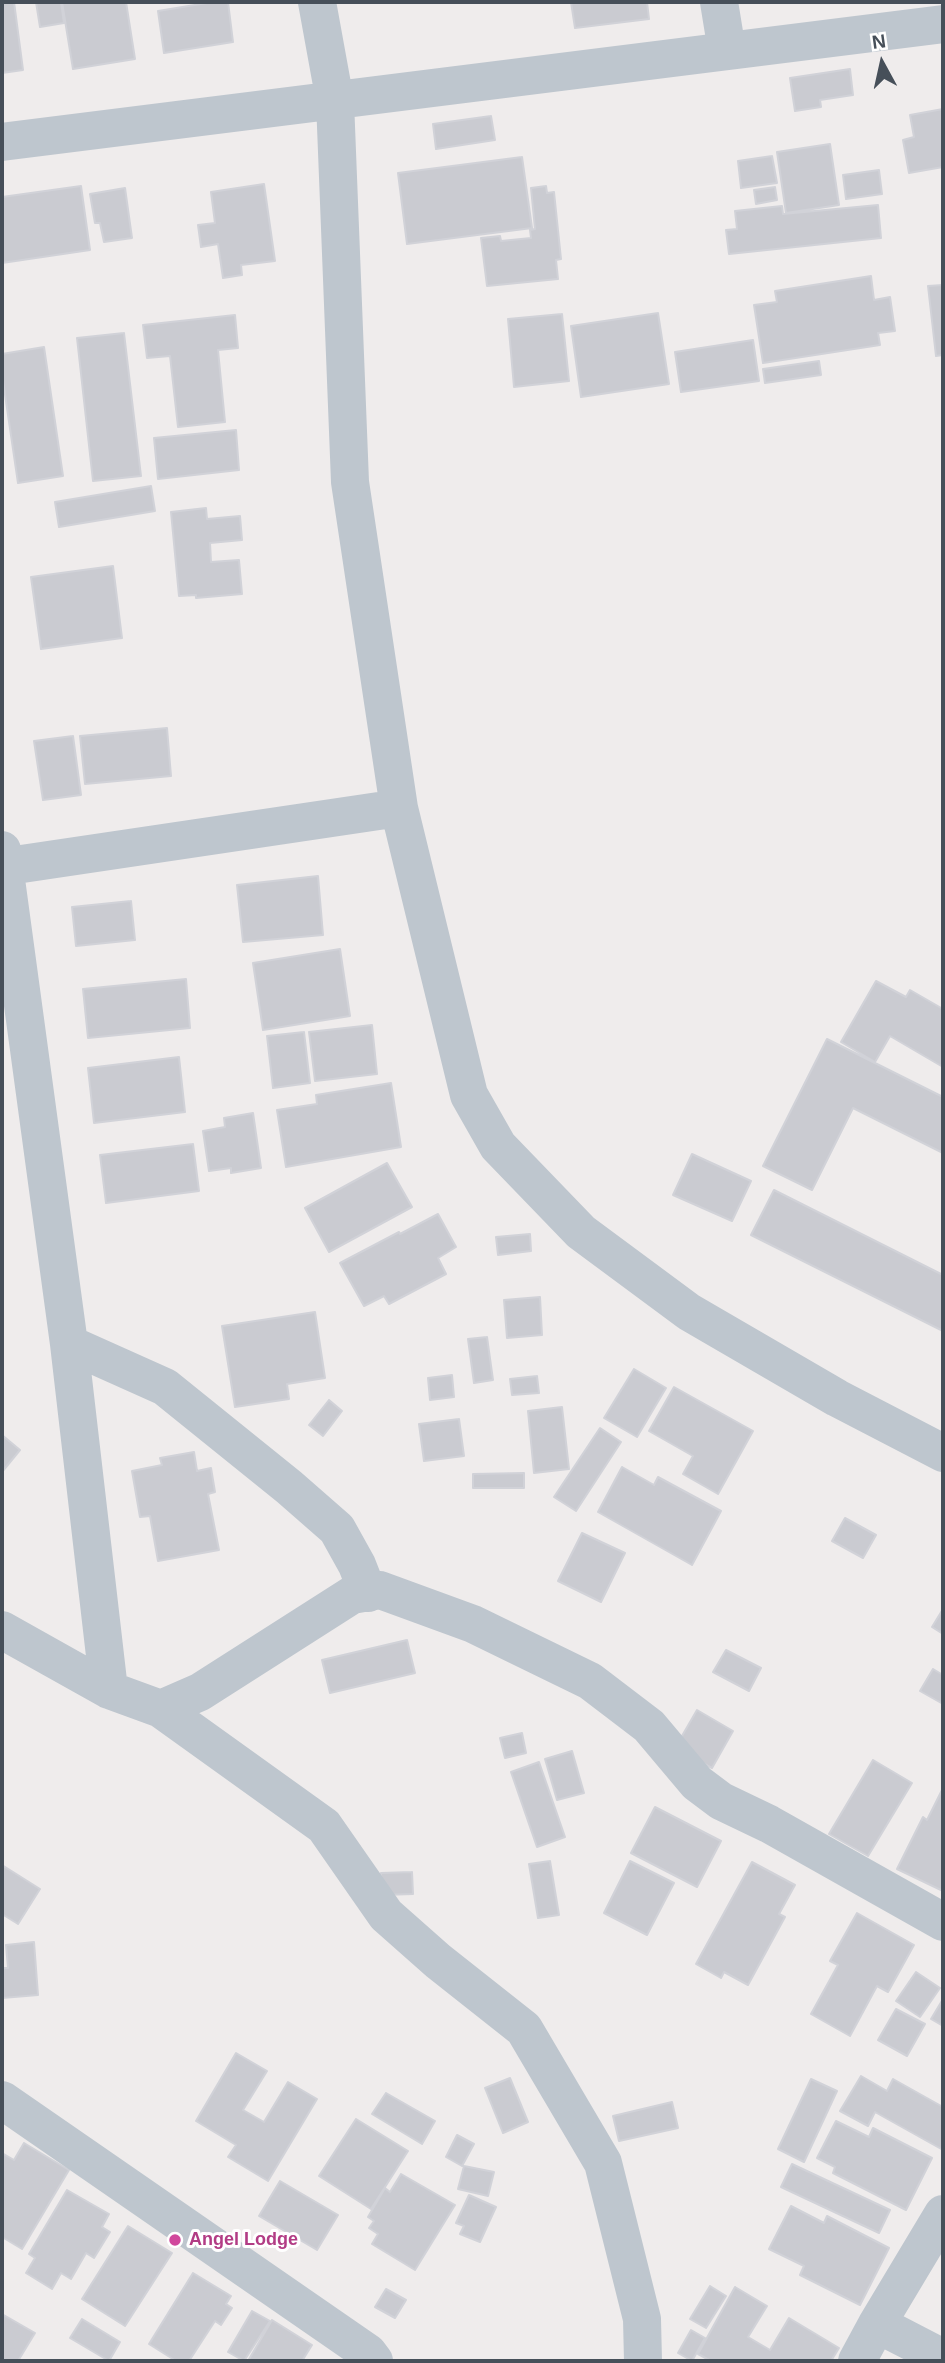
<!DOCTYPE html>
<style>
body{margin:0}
#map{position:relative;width:945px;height:2363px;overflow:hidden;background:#efecec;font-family:Helvetica,sans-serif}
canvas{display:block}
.frame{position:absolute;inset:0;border:4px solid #464f59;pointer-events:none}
.north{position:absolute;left:847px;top:28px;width:70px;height:70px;-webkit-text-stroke:5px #fff;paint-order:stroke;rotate:352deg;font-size:19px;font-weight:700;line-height:28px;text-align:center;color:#464f59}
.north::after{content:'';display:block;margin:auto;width:24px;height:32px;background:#464f59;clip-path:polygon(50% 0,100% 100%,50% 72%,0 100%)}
</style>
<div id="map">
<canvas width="945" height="2363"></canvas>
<div class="frame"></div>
<div class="north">N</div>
</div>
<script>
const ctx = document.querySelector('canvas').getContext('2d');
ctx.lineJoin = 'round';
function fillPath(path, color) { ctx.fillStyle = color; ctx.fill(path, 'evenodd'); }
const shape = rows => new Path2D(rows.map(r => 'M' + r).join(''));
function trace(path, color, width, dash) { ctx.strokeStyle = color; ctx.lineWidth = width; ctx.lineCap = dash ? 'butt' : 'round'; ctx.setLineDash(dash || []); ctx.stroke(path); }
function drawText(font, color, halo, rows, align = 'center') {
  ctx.font = font + ' Helvetica,sans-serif'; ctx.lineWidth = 6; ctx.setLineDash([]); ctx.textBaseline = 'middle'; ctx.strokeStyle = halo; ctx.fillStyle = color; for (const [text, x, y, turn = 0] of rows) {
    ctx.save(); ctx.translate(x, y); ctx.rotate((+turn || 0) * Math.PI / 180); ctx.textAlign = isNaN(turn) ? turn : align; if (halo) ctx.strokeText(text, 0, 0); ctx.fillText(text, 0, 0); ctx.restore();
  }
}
const building = shape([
 [2,2,14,2,23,70,2,73,2,2],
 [36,2,61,2,64,23,40,27,36,2],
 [62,2,126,2,135,59,73,69,62,2],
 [213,2,228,2,233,42,164,53,158,11,213,2],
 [571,2,647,2,649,19,575,28,571,2],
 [850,69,853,95,820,100,821,107,795,111,790,78,850,69],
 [943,109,943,167,909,173,903,140,914,137,910,115,943,109],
 [491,116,495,140,436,149,433,124,491,116],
 [830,144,839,205,786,213,777,152,830,144],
 [772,156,777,183,741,188,738,161,772,156],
 [522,157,532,228,407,244,398,173,522,157],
 [879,170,882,194,846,199,843,175,879,170],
 [264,184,275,261,241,265,242,275,223,278,218,244,201,247,198,225,215,223,211,192,264,184],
 [81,186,90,250,2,263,2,197,81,186],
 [546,186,547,193,554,192,561,259,556,260,558,279,487,286,481,238,500,236,501,241,531,238,530,230,535,229,531,188,546,186],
 [775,187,777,200,756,204,754,190,775,187],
 [125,188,132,238,104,242,100,223,95,223,90,194,125,188],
 [878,205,881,238,729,254,726,230,737,229,735,211,782,206,783,214,878,205],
 [871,276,874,300,890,297,895,331,878,333,880,345,763,363,754,305,777,302,775,291,871,276],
 [943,285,943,355,936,356,928,286,943,285],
 [658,313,669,384,581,397,571,326,658,313],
 [562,314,569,381,514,387,508,319,562,314],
 [235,315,238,348,218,350,225,422,178,427,170,356,147,358,143,325,235,315],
 [124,333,141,476,93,481,77,338,124,333],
 [753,340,759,381,681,392,675,352,753,340],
 [44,347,63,476,18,483,2,374,2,354,44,347],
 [819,361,821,375,765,383,763,369,819,361],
 [236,430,239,470,158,479,154,438,236,430],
 [151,486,155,511,59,527,55,502,151,486],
 [206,508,207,519,240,516,242,540,210,543,211,562,239,560,242,594,196,598,196,595,179,596,171,512,206,508],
 [113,566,122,638,41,649,31,577,113,566],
 [167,728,171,776,85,784,80,736,167,728],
 [73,736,81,795,43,800,34,741,73,736],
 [318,876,323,935,243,942,237,885,318,876],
 [131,901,135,940,76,946,72,907,131,901],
 [340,949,350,1016,263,1030,253,963,340,949],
 [186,979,190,1028,88,1038,83,989,186,979],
 [876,981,906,997,910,990,943,1009,943,1067,890,1036,875,1062,841,1042,876,981],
 [372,1025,377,1074,315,1081,309,1032,372,1025],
 [304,1032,310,1083,273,1088,267,1036,304,1032],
 [827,1039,943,1097,943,1153,853,1108,812,1190,763,1166,827,1039],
 [179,1057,185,1112,94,1123,88,1068,179,1057],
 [391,1083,401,1147,286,1167,277,1110,317,1104,316,1095,391,1083],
 [253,1113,261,1168,231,1173,231,1168,209,1171,203,1131,225,1127,224,1118,253,1113],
 [193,1144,199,1191,106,1203,100,1155,193,1144],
 [692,1154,751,1181,732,1221,673,1195,692,1154],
 [387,1163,412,1207,329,1252,305,1208,387,1163],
 [774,1190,943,1275,943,1331,751,1235,774,1190],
 [438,1214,456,1247,438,1258,446,1274,389,1304,384,1296,364,1306,340,1263,399,1232,400,1234,438,1214],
 [530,1234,531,1251,498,1255,496,1237,530,1234],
 [540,1297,542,1335,507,1338,504,1300,540,1297],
 [315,1312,325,1378,287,1384,289,1399,235,1407,222,1326,315,1312],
 [487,1337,493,1380,474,1383,468,1339,487,1337],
 [634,1369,666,1388,637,1437,604,1418,634,1369],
 [452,1375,454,1397,430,1400,428,1378,452,1375],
 [537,1376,539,1393,512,1395,510,1379,537,1376],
 [674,1387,753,1431,718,1494,683,1474,693,1456,649,1431,674,1387],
 [329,1400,342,1411,323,1436,309,1425,329,1400],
 [562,1407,569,1469,534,1473,528,1411,562,1407],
 [459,1419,464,1456,424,1461,419,1424,459,1419],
 [600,1428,621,1442,576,1511,554,1497,600,1428],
 [2,1435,20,1450,2,1472,2,1435],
 [194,1452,197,1471,211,1468,215,1492,208,1494,219,1550,158,1561,150,1516,140,1517,132,1471,162,1465,160,1458,194,1452],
 [622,1467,654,1485,658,1477,721,1511,692,1565,598,1512,622,1467],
 [524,1473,524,1488,473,1488,473,1474,524,1473],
 [845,1518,876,1535,863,1558,832,1541,845,1518],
 [582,1533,625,1553,601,1602,558,1581,582,1533],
 [943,1609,943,1634,932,1627,943,1609],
 [407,1640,415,1673,330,1693,322,1660,407,1640],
 [726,1650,761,1668,749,1691,713,1672,726,1650],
 [933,1669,943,1675,943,1704,920,1691,933,1669],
 [697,1710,733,1731,712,1768,675,1748,697,1710],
 [522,1733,526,1753,505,1758,500,1738,522,1733],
 [572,1751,584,1793,557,1800,545,1759,572,1751],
 [873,1760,912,1783,868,1856,829,1834,873,1760],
 [539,1762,565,1837,537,1847,511,1772,539,1762],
 [943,1788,943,1891,897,1869,923,1817,927,1820,943,1788],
 [655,1807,721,1841,697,1887,631,1853,655,1807],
 [550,1861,559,1915,538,1918,529,1864,550,1861],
 [630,1861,674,1883,647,1935,604,1913,630,1861],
 [752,1862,795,1885,779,1914,785,1917,748,1985,724,1972,721,1978,696,1964,752,1862],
 [2,1865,40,1889,18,1924,2,1914,2,1865],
 [412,1872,413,1894,382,1895,381,1873,412,1872],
 [857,1913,914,1945,888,1992,877,1986,850,2036,811,2014,838,1965,830,1961,857,1913],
 [34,1942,38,1995,2,1998,2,1968,8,1968,6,1945,34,1942],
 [916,1972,940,1988,920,2017,896,2001,916,1972],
 [943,1999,943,2026,931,2019,943,1999],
 [896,2009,925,2024,907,2056,878,2040,896,2009],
 [236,2053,267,2071,243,2110,264,2122,288,2082,317,2099,268,2181,228,2157,236,2145,196,2121,236,2053],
 [861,2076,887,2091,893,2079,943,2107,943,2150,875,2112,868,2126,840,2111,861,2076],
 [510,2078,528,2122,503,2133,485,2088,510,2078],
 [811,2079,837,2091,804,2162,778,2149,811,2079],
 [386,2093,435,2121,422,2144,372,2114,386,2093],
 [672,2102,678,2128,619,2141,613,2116,672,2102],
 [356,2119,408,2151,371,2209,319,2176,356,2119],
 [836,2121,869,2137,873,2128,932,2158,906,2210,833,2173,835,2167,817,2158,836,2121],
 [457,2135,474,2144,462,2166,446,2157,457,2135],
 [24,2143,69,2170,22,2249,2,2237,2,2153,14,2160,24,2143],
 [792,2164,890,2210,879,2233,781,2187,792,2164],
 [464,2166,494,2172,488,2196,458,2189,464,2166],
 [401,2174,455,2205,415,2270,372,2244,378,2234,369,2228,374,2221,368,2217,385,2188,390,2192,401,2174],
 [280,2181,338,2215,317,2250,259,2216,280,2181],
 [67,2190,109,2214,102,2227,110,2232,94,2258,86,2253,71,2279,61,2273,52,2289,26,2273,35,2258,29,2254,67,2190],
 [469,2195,496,2207,480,2242,460,2234,464,2226,456,2223,469,2195],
 [791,2206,824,2223,827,2216,889,2248,860,2305,800,2275,804,2266,769,2249,791,2206],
 [128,2226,172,2253,125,2326,82,2299,128,2226],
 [193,2273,231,2296,226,2304,232,2308,221,2325,215,2321,189,2361,176,2361,149,2344,193,2273],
 [710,2286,726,2296,706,2328,690,2319,710,2286],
 [735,2287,767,2306,748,2337,770,2350,789,2318,839,2348,831,2361,711,2361,698,2354,735,2287],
 [386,2289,406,2300,395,2318,375,2307,386,2289],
 [252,2311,270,2321,244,2361,228,2352,252,2311],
 [2,2314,35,2333,18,2361,2,2361,2,2314],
 [82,2319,120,2342,109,2361,70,2338,82,2319],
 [272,2320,312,2345,302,2361,248,2361,272,2320],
 [691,2330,705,2338,692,2361,678,2353,691,2330]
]);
fillPath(building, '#cacbd1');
trace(building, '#d1d2d8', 2);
trace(shape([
 [317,2,335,101,350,482,399,808,469,1095,498,1146,581,1232,689,1312,837,1398,943,1453],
 [719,2,727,51],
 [2,142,943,24],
 [2,850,69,1344,109,1690],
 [2,867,399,808],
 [69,1344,165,1387,289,1487,337,1529,357,1565,368,1593],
 [2,1630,109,1690,161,1709,324,1826,386,1915,438,1961,524,2029,603,2163,642,2319,643,2361],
 [161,1709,200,1692,352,1595,380,1590,473,1624,590,1681,649,1726,697,1783,721,1801,769,1824,943,1922],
 [2,2100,368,2353,374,2361],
 [877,2324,943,2358],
 [857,2361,877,2324,943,2214]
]), '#bec6ce', 38);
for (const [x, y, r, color] of [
 [175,2240,7,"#d1479c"]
]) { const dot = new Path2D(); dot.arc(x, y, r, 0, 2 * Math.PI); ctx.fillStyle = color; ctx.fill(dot); trace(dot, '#fff', 2.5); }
drawText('bold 18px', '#b23c85', '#fff', [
 ["Angel Lodge",189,2240]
], 'left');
</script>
